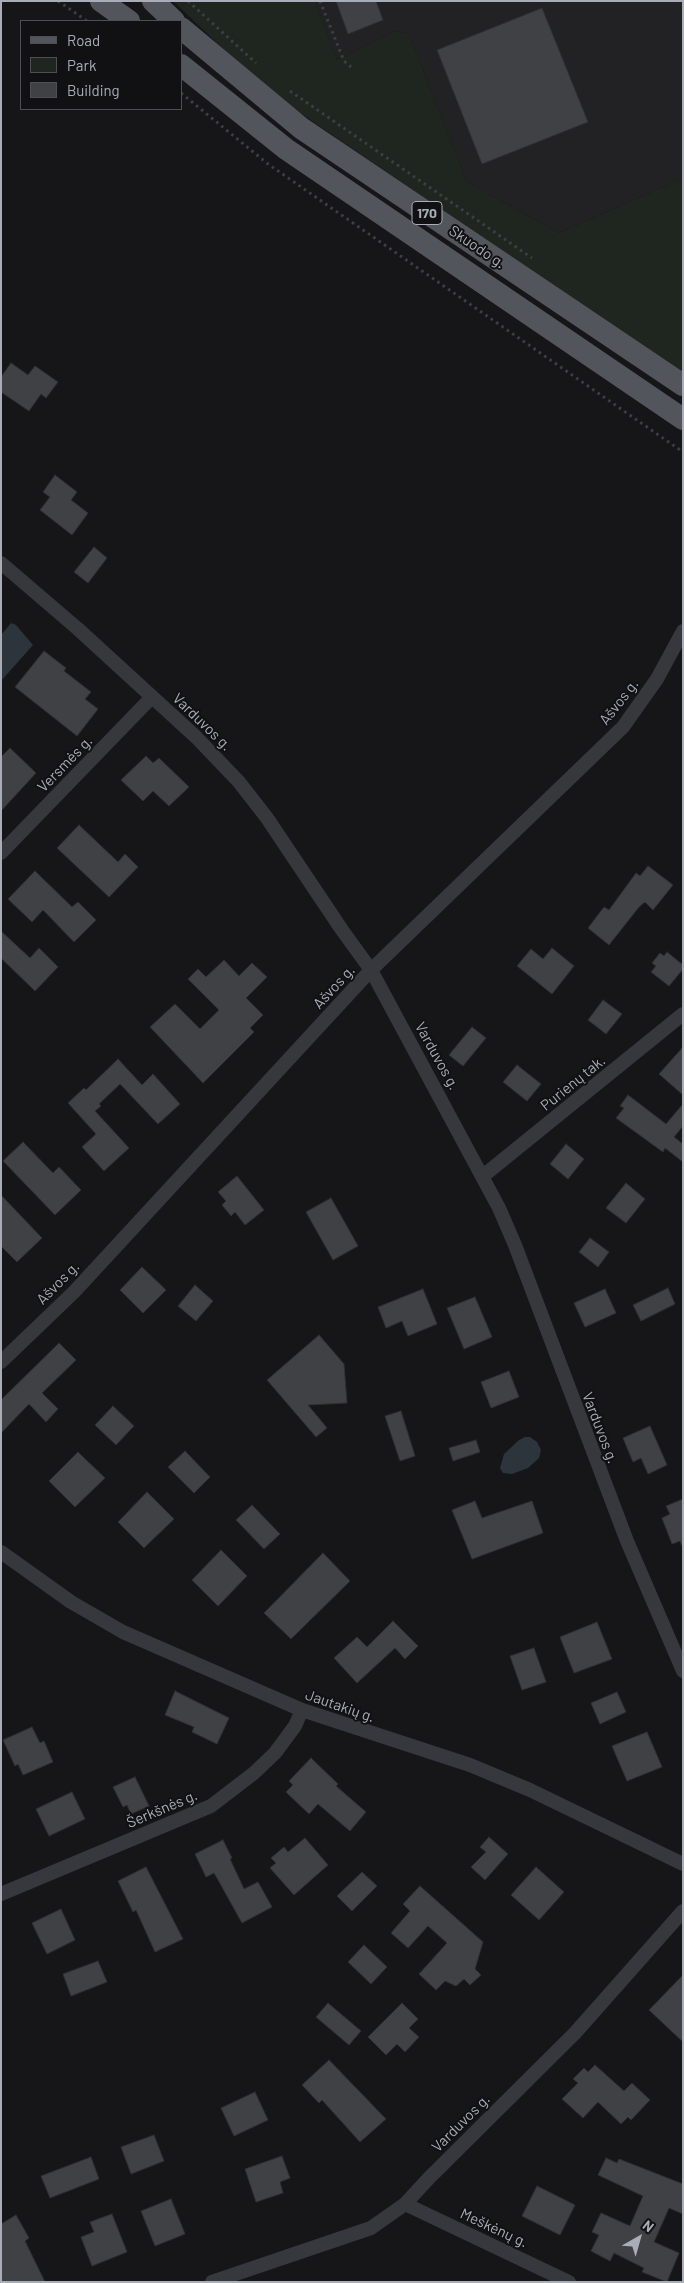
<!DOCTYPE html>
<meta charset="utf-8">
<style>
body{margin:0}
#map{position:relative;width:684px;height:2283px;overflow:hidden;background:#161618;font-family:Barlow,sans-serif}
canvas{display:block}
.frame{position:absolute;inset:0;border:2px solid #a8adb8;pointer-events:none}
.legend{position:absolute;left:20px;top:20px;width:162px;height:90px;box-sizing:border-box;background:#111113;border:1px solid #4d4f55;margin:0;padding:6px 9px;list-style:none;font-size:15px;color:#a8adb8}
.legend li{display:flex;align-items:center;gap:10px;height:25px}
.legend b{width:25px;border:1px solid #4d4f55}
.north{position:absolute;left:614px;top:2213px;width:50px;height:50px;-webkit-text-stroke:4px #111113;paint-order:stroke;rotate:38deg;font-size:14px;font-weight:700;line-height:20px;text-align:center;color:#a8adb8}
.north::after{content:'';display:block;margin:auto;width:18px;height:22px;background:#a8adb8;clip-path:polygon(50% 0,100% 100%,50% 72%,0 100%)}
</style>
<div id="map">
<canvas width="684" height="2283"></canvas>
<div class="frame"></div>
<ul class="legend">
<li><b style="height:6px;background:#53555c"></b>Road</li>
<li><b style="height:14px;background:#1e261f"></b>Park</li>
<li><b style="height:14px;background:#404145"></b>Building</li>
</ul>
<div class="north">N</div>
</div>
<script>
const ctx = document.querySelector('canvas').getContext('2d');
ctx.lineJoin = 'round';
function fillPath(path, color) { ctx.fillStyle = color; ctx.fill(path, 'evenodd'); }
const shape = rows => new Path2D(rows.map(r => 'M' + r).join(''));
function trace(path, color, width, dash) { ctx.strokeStyle = color; ctx.lineWidth = width; ctx.lineCap = dash ? 'butt' : 'round'; ctx.setLineDash(dash || []); ctx.stroke(path); }
function drawText(font, color, halo, rows, align = 'center') {
  ctx.font = font + ' Barlow,sans-serif'; ctx.lineWidth = 4; ctx.setLineDash([]); ctx.textBaseline = 'middle'; ctx.strokeStyle = halo; ctx.fillStyle = color; for (const [text, x, y, turn = 0] of rows) {
    ctx.save(); ctx.translate(x, y); ctx.rotate((+turn || 0) * Math.PI / 180); ctx.textAlign = isNaN(turn) ? turn : align; if (halo) ctx.strokeText(text, 0, 0); ctx.fillText(text, 0, 0); ctx.restore();
  }
}
fillPath(shape([
 [315,1,683,1,683,178,559,233,467,182,409,34,395,31,337,60]
]), '#222225');
fillPath(shape([
 [173,1,315,1,337,60,395,31,409,34,467,182,559,233,683,178,683,374,290,106,240,65]
]), '#1e261f');
fillPath(shape([
 [11,623,16,625,33,645,1,681,1,635],
 [525,1437,530,1437,537,1442,541,1450,539,1458,528,1468,512,1474,503,1473,500,1468,504,1454,519,1440]
]), '#2c353c');
const building = shape([
 [336,1,376,1,383,20,348,34,336,1],
 [542,8,588,122,482,164,437,50,542,8],
 [11,363,28,375,35,366,58,382,46,398,41,394,29,411,1,392,1,377,11,363],
 [55,475,77,492,71,500,88,513,72,535,40,510,50,497,43,492,55,475],
 [94,547,107,558,88,583,74,572,94,547],
 [44,651,66,668,64,671,91,692,85,699,98,709,77,736,15,687,44,651],
 [10,748,36,773,1,811,1,757,10,748],
 [146,756,153,763,159,758,189,787,169,806,153,791,143,801,121,780,146,756],
 [79,825,118,862,125,854,138,867,109,897,57,848,79,825],
 [648,866,673,885,653,910,645,902,639,907,609,945,588,928,604,907,609,910,636,873,640,876,648,866],
 [35,871,72,907,78,902,96,920,74,942,43,910,32,922,8,899,35,871],
 [1,931,30,958,39,948,58,967,35,991,1,958,1,931],
 [552,948,574,966,552,994,517,966,531,949,543,959,552,948],
 [667,952,683,965,683,969,669,986,651,972,656,966,652,963,660,953,664,956,667,952],
 [224,960,239,976,252,963,267,977,246,998,263,1015,250,1028,254,1032,203,1083,150,1027,175,1004,200,1029,219,1010,188,979,198,969,206,977,224,960],
 [603,1000,622,1014,606,1034,588,1020,603,1000],
 [472,1027,486,1038,463,1066,449,1055,472,1027],
 [683,1047,683,1095,659,1074,683,1047],
 [118,1059,142,1085,153,1074,180,1104,158,1124,120,1084,99,1104,101,1106,95,1111,129,1148,104,1171,82,1147,96,1134,68,1103,84,1088,86,1090,118,1059],
 [517,1065,541,1084,527,1101,503,1082,517,1065],
 [628,1095,666,1124,683,1104,683,1126,674,1137,683,1144,683,1162,665,1148,663,1152,616,1118,624,1108,620,1106,628,1095],
 [23,1142,53,1173,59,1167,81,1190,55,1215,3,1161,23,1142],
 [566,1144,584,1159,568,1179,550,1164,566,1144],
 [237,1176,264,1210,245,1225,235,1212,231,1216,222,1205,226,1201,218,1192,237,1176],
 [626,1183,645,1199,626,1223,606,1208,626,1183],
 [1,1195,42,1238,17,1262,1,1246,1,1195],
 [331,1198,358,1246,333,1260,306,1212,331,1198],
 [590,1238,609,1252,598,1267,579,1252,590,1238],
 [142,1267,166,1290,143,1313,120,1290,142,1267],
 [195,1285,213,1301,196,1321,178,1306,195,1285],
 [668,1288,675,1304,641,1321,633,1305,668,1288],
 [423,1289,437,1324,408,1336,402,1321,386,1328,378,1307,423,1289],
 [605,1289,616,1313,585,1327,574,1303,605,1289],
 [475,1297,492,1337,464,1349,447,1308,475,1297],
 [319,1335,344,1364,347,1403,308,1405,327,1428,316,1437,267,1380,319,1335],
 [59,1343,76,1360,42,1393,58,1409,46,1422,29,1404,1,1433,1,1400,59,1343],
 [509,1371,519,1397,491,1408,481,1382,509,1371],
 [113,1406,134,1426,116,1445,95,1425,113,1406],
 [401,1411,415,1456,400,1461,385,1416,401,1411],
 [650,1426,667,1465,648,1474,641,1458,633,1462,623,1438,650,1426],
 [476,1440,480,1452,453,1461,449,1448,476,1440],
 [185,1451,210,1477,194,1493,168,1467,185,1451],
 [78,1452,105,1478,75,1507,49,1481,78,1452],
 [147,1492,174,1519,144,1548,118,1522,147,1492],
 [683,1499,683,1545,682,1546,680,1541,672,1544,662,1518,670,1514,666,1506,683,1499],
 [475,1501,482,1518,532,1501,543,1533,472,1559,452,1510,475,1501],
 [252,1505,280,1534,264,1549,236,1520,252,1505],
 [221,1550,247,1576,218,1606,192,1580,221,1550],
 [323,1553,350,1581,291,1639,264,1613,323,1553],
 [393,1621,418,1646,405,1659,395,1648,357,1683,334,1658,357,1637,367,1647,393,1621],
 [597,1622,612,1659,574,1673,560,1637,597,1622],
 [534,1648,546,1682,522,1690,510,1656,534,1648],
 [175,1691,229,1718,217,1744,192,1732,194,1727,165,1715,175,1691],
 [617,1692,626,1712,600,1724,591,1703,617,1692],
 [32,1727,40,1743,44,1741,53,1762,23,1775,18,1764,15,1766,3,1740,32,1727],
 [647,1732,662,1767,627,1781,612,1746,647,1732],
 [311,1758,338,1784,336,1786,366,1812,350,1831,318,1804,309,1814,286,1792,293,1785,289,1781,311,1758],
 [135,1777,149,1806,131,1814,127,1805,123,1807,113,1787,135,1777],
 [72,1792,85,1819,49,1836,36,1809,72,1792],
 [489,1837,508,1854,485,1880,471,1867,486,1852,480,1847,489,1837],
 [305,1838,328,1865,294,1895,270,1868,276,1863,271,1858,284,1847,288,1852,305,1838],
 [223,1840,232,1858,230,1859,244,1889,258,1882,272,1907,242,1923,217,1878,214,1873,206,1877,195,1854,223,1840],
 [146,1867,183,1939,155,1952,136,1910,133,1912,118,1881,146,1867],
 [536,1867,564,1892,539,1920,511,1895,536,1867],
 [362,1872,377,1886,352,1911,337,1896,362,1872],
 [420,1886,483,1942,475,1969,481,1975,470,1985,464,1979,456,1986,445,1981,436,1990,419,1974,447,1943,428,1926,408,1948,391,1933,410,1911,403,1904,420,1886],
 [61,1909,75,1940,47,1954,32,1923,61,1909],
 [364,1945,387,1967,371,1984,348,1962,364,1945],
 [98,1961,107,1982,71,1996,63,1974,98,1961],
 [683,1975,683,2042,649,2010,683,1975],
 [328,2003,361,2031,349,2045,316,2017,328,2003],
 [402,2003,418,2019,409,2028,419,2037,405,2052,397,2044,386,2055,368,2037,402,2003],
 [329,2060,386,2119,360,2142,322,2100,319,2103,302,2085,329,2060],
 [595,2065,624,2091,632,2083,650,2100,631,2120,628,2117,621,2124,598,2102,583,2118,562,2099,578,2083,573,2079,584,2068,588,2072,595,2065],
 [255,2092,268,2120,234,2136,221,2108,255,2092],
 [154,2135,164,2161,131,2174,121,2147,154,2135],
 [282,2156,290,2178,280,2182,283,2193,256,2202,245,2169,282,2156],
 [91,2157,99,2179,50,2198,41,2176,91,2157],
 [606,2158,617,2163,619,2159,683,2184,683,2214,669,2208,654,2242,679,2253,667,2282,642,2272,644,2268,614,2253,610,2261,591,2251,599,2235,592,2232,601,2213,630,2226,643,2196,598,2175,606,2158],
 [537,2186,575,2205,560,2235,522,2216,537,2186],
 [171,2199,185,2234,155,2246,141,2211,171,2199],
 [112,2214,127,2252,92,2266,81,2237,94,2232,90,2222,112,2214],
 [16,2215,29,2238,25,2241,45,2282,1,2282,1,2224,16,2215]
]);
fillPath(building, '#404145');
trace(building, '#303034', 1);
trace(shape([
 [58,1,87,21],
 [188,1,256,63],
 [320,1,344,61,351,67],
 [290,91,532,258],
 [181,93,268,164,683,452]
]), '#3d3f44', 3, [2.5, 4]);
trace(shape([
 [1,563,78,629,196,737,239,782,267,818,342,930,371,970,499,1208,515,1245,627,1541,683,1671],
 [1,853,152,697],
 [483,1176,683,1014],
 [1,1362,74,1292,371,970,623,727,657,679,683,631],
 [1,1552,71,1602,123,1632,302,1710,470,1765,530,1790,683,1864],
 [1,1894,211,1806,254,1773,275,1753,295,1726,302,1710],
 [405,2204,569,2282],
 [212,2282,371,2228,405,2204,429,2178,575,2033,683,1911]
]), '#37383d', 14);
trace(shape([
 [101,1,129,21],
 [153,1,174,21],
 [181,28,301,128,683,385],
 [181,65,286,149,683,419]
]), '#53555c', 22);
for (const [x, y, w] of [
 [427,213,30]
]) { const box = new Path2D(); box.roundRect(x - w / 2, y - 11.5, w, 23, 4); ctx.fillStyle = '#111113'; ctx.fill(box); trace(box, '#a8adb8', 1); }
drawText('bold 14px', '#a8adb8', null, [
 ["170",427,213]
]);
drawText('15px', '#a8adb8', '#111113', [
 ["Skuodo g.",477,247,34],
 ["Ašvos g.",619,702,-52],
 ["Varduvos g.",202,722,44],
 ["Versmės g.",65,764,-46],
 ["Ašvos g.",334,987,-47],
 ["Varduvos g.",437,1056,61],
 ["Purienų tak.",573,1083,-39],
 ["Ašvos g.",58,1283,-45],
 ["Varduvos g.",600,1428,69],
 ["Jautakių g.",340,1706,19],
 ["Šerkšnės g.",162,1809,-23],
 ["Varduvos g.",461,2123,-45],
 ["Meškėnų g.",494,2228,25]
]);
</script>
